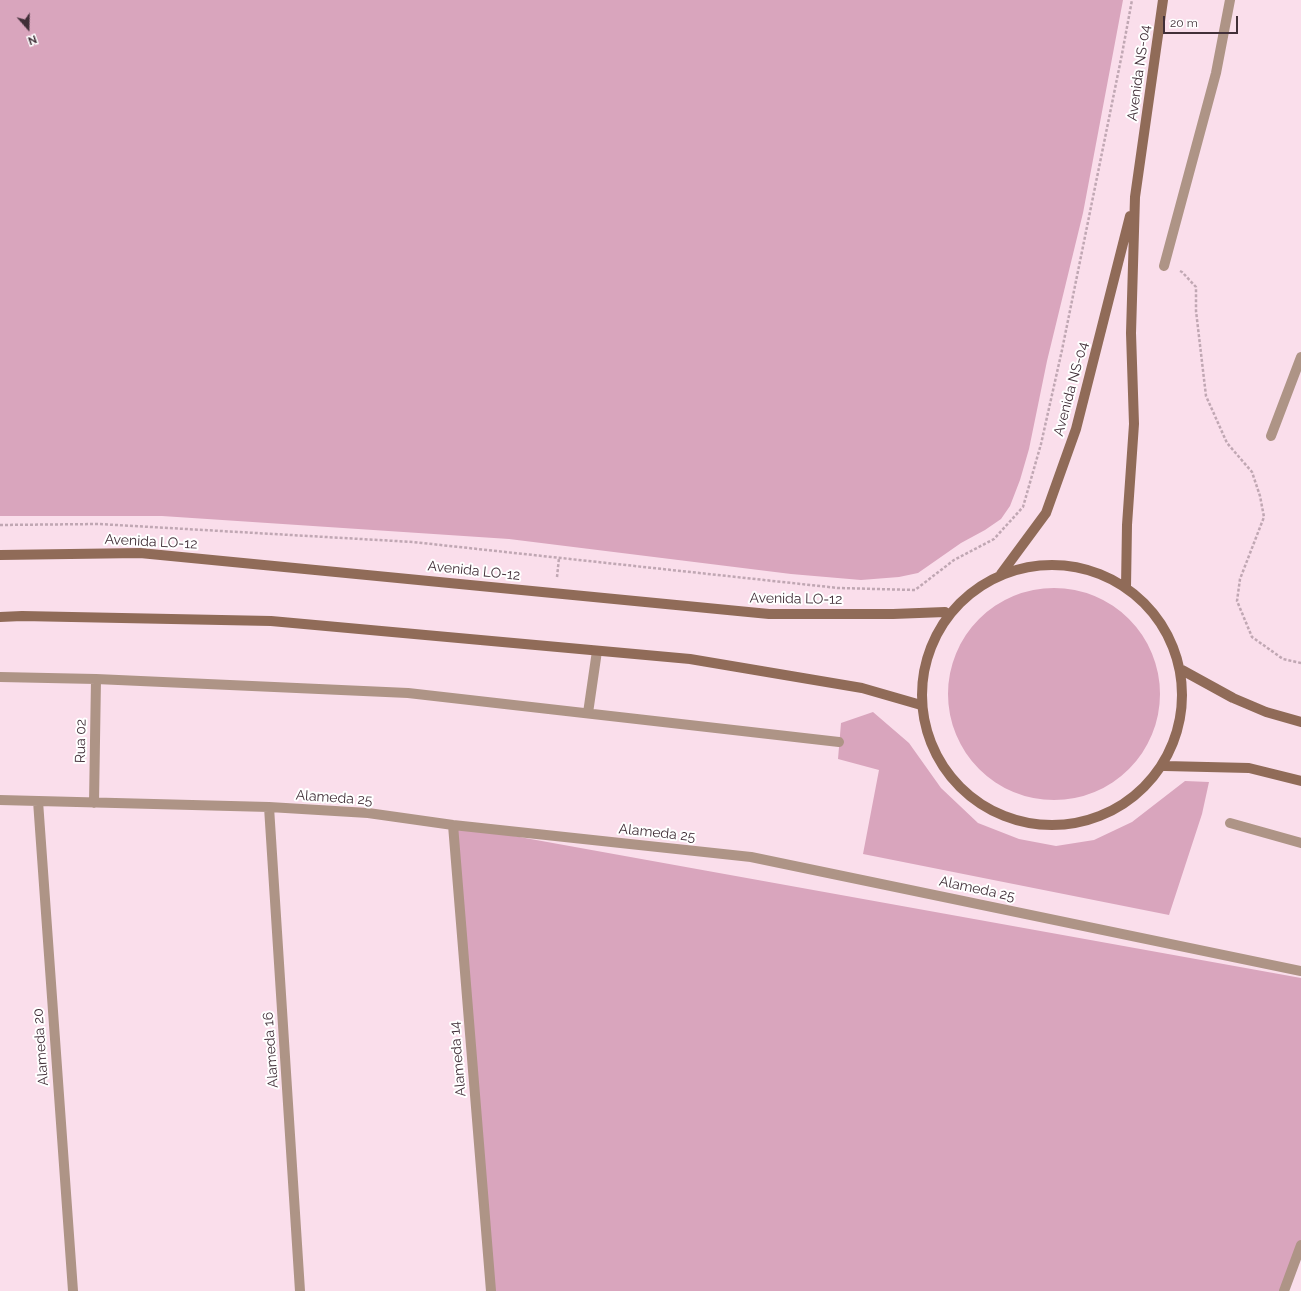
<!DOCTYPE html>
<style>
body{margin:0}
#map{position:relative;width:1301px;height:1291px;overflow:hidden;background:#fadeeb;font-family:Raleway,sans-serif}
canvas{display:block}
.north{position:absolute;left:8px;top:8px;width:40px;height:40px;-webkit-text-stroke:3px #fff;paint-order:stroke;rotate:160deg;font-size:11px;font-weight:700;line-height:16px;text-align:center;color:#412f38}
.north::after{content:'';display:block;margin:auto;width:14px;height:18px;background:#412f38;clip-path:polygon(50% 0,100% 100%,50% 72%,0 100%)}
.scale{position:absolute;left:1163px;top:16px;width:75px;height:18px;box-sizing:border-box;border:2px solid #412f38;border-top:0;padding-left:5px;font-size:12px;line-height:14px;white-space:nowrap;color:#412f38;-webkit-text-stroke:3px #fff;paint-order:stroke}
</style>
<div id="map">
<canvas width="1301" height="1291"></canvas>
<div class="north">N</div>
<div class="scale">20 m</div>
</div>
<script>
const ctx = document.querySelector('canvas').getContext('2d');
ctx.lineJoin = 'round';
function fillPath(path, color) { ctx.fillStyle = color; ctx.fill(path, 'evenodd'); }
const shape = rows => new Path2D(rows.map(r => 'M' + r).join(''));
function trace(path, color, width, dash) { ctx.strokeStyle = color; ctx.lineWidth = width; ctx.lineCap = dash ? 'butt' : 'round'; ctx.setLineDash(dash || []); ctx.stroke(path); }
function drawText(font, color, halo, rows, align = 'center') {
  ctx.font = font + ' Raleway,sans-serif'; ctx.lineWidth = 4; ctx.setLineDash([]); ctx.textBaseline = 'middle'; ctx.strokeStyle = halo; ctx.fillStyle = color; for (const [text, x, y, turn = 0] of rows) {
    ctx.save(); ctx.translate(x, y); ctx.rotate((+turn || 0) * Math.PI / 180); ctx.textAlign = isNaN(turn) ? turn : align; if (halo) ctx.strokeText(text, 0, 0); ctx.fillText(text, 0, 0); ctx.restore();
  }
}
fillPath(shape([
 [0,0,1123,0,1083,213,1047,361,1029,449,1020,480,1010,506,1001,519,985,530,961,543,918,573,899,577,861,580,791,574,509,539,162,516,0,516],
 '948 694a106 106 0 1 1 212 0a106 106 0 1 1-212 0Z',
 [873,712,909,743,941,788,978,823,1019,839,1056,846,1094,840,1132,822,1185,781,1209,782,1202,814,1169,915,863,854,879,770,838,759,841,723],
 [453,825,1301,978,1301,1245,1284,1291,491,1291]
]), '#d9a5bd');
trace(shape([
 [1180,271,1182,272,1196,287,1196,311,1206,396,1227,443,1252,472,1260,496,1264,517,1240,579,1237,601,1252,637,1283,659,1301,663],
 [0,525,99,524,413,542,838,588,915,590,954,560,994,539,1023,507,1041,444,1062,350,1122,54,1132,0],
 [557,577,559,558]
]), '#c0a7b3', 2.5, [3, 2]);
trace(shape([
 [1164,266,1216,73,1230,0]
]), '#ae9486', 10);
trace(shape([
 [1271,436,1301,357],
 [0,677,96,679,408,693,839,742],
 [588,713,597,651],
 [0,800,269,807,368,813,453,825,751,857,1301,971],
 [38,801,73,1291],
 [94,803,96,679],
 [269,807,300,1291],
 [1230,823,1301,843],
 [453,825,491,1291],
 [1284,1291,1301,1245]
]), '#ae9486', 10);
trace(shape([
 [0,555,140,553,769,614,893,614,945,612],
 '922 695a130 130 0 1 1 260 0a130 130 0 1 1-260 0Z',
 [1001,574,1046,513,1076,429,1130,216],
 [1126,587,1127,525,1134,424,1131,333,1135,197,1163,0],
 [0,617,22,616,271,621,690,659,862,688,921,705],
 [1182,670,1233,698,1266,712,1301,722],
 [1165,766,1249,768,1301,781]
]), '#906b58', 10);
drawText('14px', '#412f38', '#fff', [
 ["Avenida NS-04",1139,73,-82],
 ["Avenida NS-04",1071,389,-75],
 ["Avenida LO-12",151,542,3],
 ["Avenida LO-12",474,571,6],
 ["Avenida LO-12",796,599,1],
 ["Rua 02",81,741,-89],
 ["Alameda 25",334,798,4],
 ["Alameda 25",657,833,6],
 ["Alameda 25",977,889,12],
 ["Alameda 20",41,1047,-94],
 ["Alameda 16",271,1050,-94],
 ["Alameda 14",458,1059,-95]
]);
</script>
